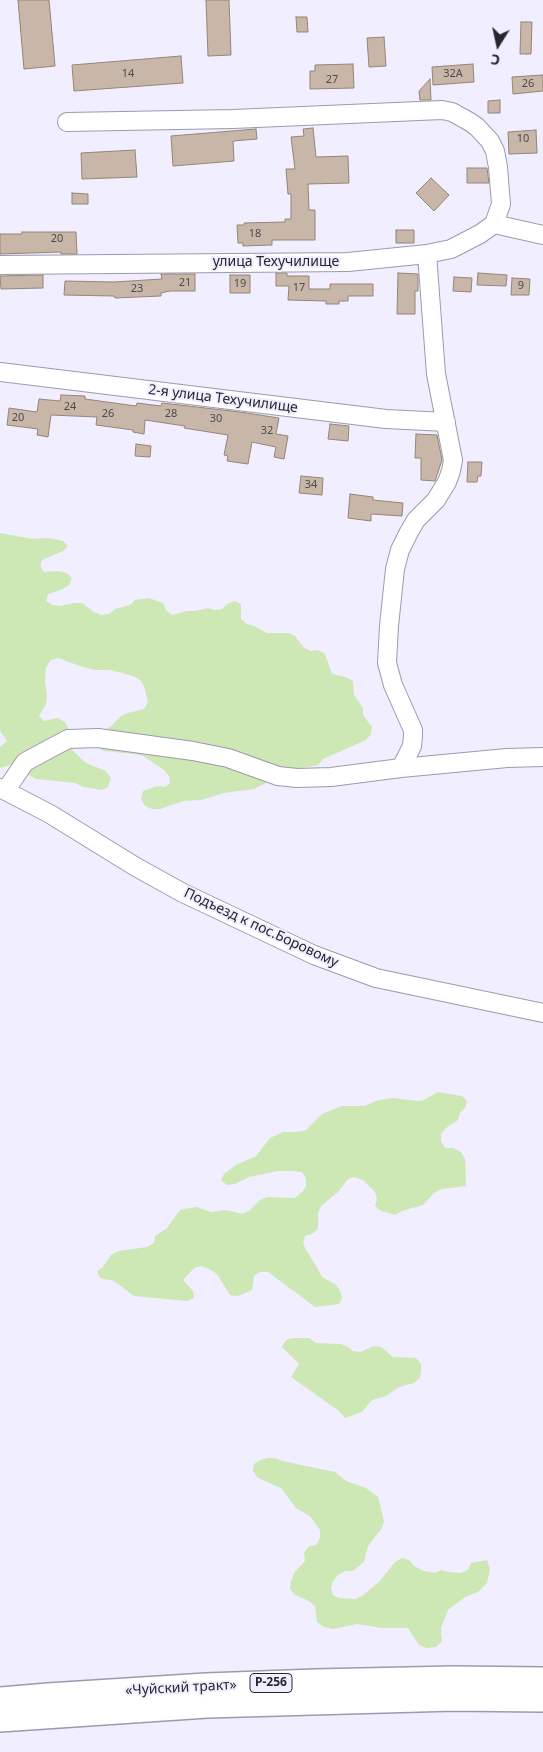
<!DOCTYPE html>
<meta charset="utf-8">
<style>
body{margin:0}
#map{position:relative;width:543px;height:1752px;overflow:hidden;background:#f0eeff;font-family:"Noto Sans",sans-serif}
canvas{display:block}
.north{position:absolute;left:473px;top:20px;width:50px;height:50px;-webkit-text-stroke:4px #f0eeff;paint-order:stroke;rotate:190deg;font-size:14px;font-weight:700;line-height:20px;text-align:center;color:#27262e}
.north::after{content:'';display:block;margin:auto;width:18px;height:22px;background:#27262e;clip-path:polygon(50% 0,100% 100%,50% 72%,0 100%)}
</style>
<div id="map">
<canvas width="543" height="1752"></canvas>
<div class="north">С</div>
</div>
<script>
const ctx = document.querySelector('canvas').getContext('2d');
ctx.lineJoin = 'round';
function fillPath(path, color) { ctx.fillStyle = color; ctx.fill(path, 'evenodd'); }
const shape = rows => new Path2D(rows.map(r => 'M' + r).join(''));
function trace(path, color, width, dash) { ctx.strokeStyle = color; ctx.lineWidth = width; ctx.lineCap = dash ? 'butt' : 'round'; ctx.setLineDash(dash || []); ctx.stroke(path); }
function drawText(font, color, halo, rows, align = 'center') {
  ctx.font = font + ' "Noto Sans",sans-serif'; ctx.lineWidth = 4; ctx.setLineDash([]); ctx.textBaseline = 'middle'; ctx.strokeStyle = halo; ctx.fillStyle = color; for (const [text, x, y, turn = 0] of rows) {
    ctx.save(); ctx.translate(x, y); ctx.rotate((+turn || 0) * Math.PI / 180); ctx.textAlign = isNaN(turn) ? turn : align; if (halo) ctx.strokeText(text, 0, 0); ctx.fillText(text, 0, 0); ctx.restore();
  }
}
fillPath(shape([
 [0,533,33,539,48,538,63,541,68,546,63,551,42,560,40,566,44,572,59,571,67,573,72,578,69,585,63,589,48,594,46,601,52,605,60,606,75,603,82,603,94,612,101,615,109,614,115,609,130,605,135,600,149,598,163,603,166,610,172,615,187,611,194,611,208,608,215,610,222,609,227,604,235,601,241,604,241,619,247,624,254,626,267,633,289,633,295,636,304,648,311,651,318,650,325,654,332,674,346,677,353,681,354,695,363,708,363,715,372,727,371,734,366,740,323,759,318,765,292,770,254,789,224,793,201,800,184,801,160,809,152,809,145,806,141,799,143,791,157,786,165,787,170,783,169,776,164,770,143,756,135,754,103,751,96,744,104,730,110,727,121,716,128,713,144,709,148,702,144,686,140,680,133,676,110,670,95,670,80,666,58,658,51,660,46,667,45,682,47,696,46,704,39,716,44,721,58,718,66,723,70,733,68,743,73,751,86,763,106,771,111,778,108,787,102,790,83,787,75,783,36,779,10,765,0,768,0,747,7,741,0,731],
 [438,1092,462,1096,467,1101,465,1108,460,1113,458,1120,446,1128,441,1134,441,1141,445,1148,453,1148,461,1152,465,1159,466,1186,442,1189,434,1193,423,1205,402,1211,395,1215,381,1211,375,1206,377,1199,375,1192,363,1180,354,1177,348,1179,338,1192,321,1206,318,1213,318,1229,312,1234,305,1236,303,1243,306,1250,315,1264,322,1277,335,1284,340,1290,342,1298,339,1304,315,1307,268,1272,260,1272,254,1276,252,1290,238,1296,230,1295,217,1274,209,1269,201,1266,194,1268,183,1280,193,1291,194,1298,187,1301,134,1296,114,1281,100,1278,97,1271,103,1267,111,1255,119,1251,147,1247,154,1243,155,1236,167,1228,180,1210,196,1207,211,1212,226,1210,242,1214,249,1211,260,1200,267,1197,295,1198,302,1192,306,1187,306,1178,302,1172,294,1171,278,1171,249,1177,235,1184,227,1185,221,1180,224,1174,236,1165,256,1156,270,1138,283,1132,298,1132,306,1130,322,1114,342,1106,364,1106,379,1100,394,1098,417,1101,424,1100],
 [293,1338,309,1338,316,1343,340,1344,347,1346,353,1351,360,1352,374,1346,381,1347,393,1357,416,1358,421,1364,421,1371,420,1378,414,1383,399,1387,386,1396,372,1400,362,1412,345,1418,339,1411,291,1377,299,1364,282,1347,286,1340],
 [268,1458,275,1458,282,1461,335,1472,346,1481,366,1488,378,1497,384,1521,382,1528,368,1546,364,1562,353,1571,345,1571,338,1575,333,1581,331,1588,333,1595,339,1598,355,1599,362,1596,380,1581,395,1562,402,1558,409,1560,414,1566,424,1571,435,1573,441,1570,448,1572,460,1573,468,1570,471,1563,487,1560,490,1569,487,1583,478,1592,465,1597,448,1610,441,1628,442,1641,436,1647,426,1648,419,1645,408,1628,382,1628,357,1624,333,1629,324,1627,317,1622,315,1606,309,1601,295,1595,290,1589,291,1581,294,1573,305,1561,304,1553,309,1546,316,1545,320,1538,320,1530,310,1516,296,1508,281,1488,258,1478,253,1471,254,1464,261,1460]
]), '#cde8b5');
const building = shape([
 [18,0,49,0,55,66,24,69,18,0],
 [206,0,229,0,231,55,208,56,206,0],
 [296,17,307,17,308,32,297,32,296,17],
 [521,22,532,22,531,54,520,54,521,22],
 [384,37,386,66,369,67,367,38,384,37],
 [181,56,183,83,74,91,72,65,181,56],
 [353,64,354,88,310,89,310,71,315,71,315,65,353,64],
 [473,64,474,82,433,85,432,67,473,64],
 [543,75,543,91,513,94,512,77,543,75],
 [430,79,431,100,420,100,419,91,430,79],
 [500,100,500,113,488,113,488,101,500,100],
 [313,128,316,157,348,156,349,183,308,184,309,210,315,210,315,240,272,240,272,245,243,246,243,243,238,243,237,225,244,225,244,223,285,222,285,219,291,219,291,194,288,194,286,169,295,169,291,137,304,136,303,129,313,128],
 [256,129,257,139,233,141,234,161,173,166,171,136,256,129],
 [536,130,537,153,509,154,508,132,536,130],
 [135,150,137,177,82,179,81,153,135,150],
 [467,168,487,168,489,183,467,183,467,168],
 [431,178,449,195,434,211,416,193,431,178],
 [72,193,88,194,88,204,72,204,72,193],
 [396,230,414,230,414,243,396,243,396,230],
 [22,232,76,232,77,254,61,254,61,252,0,254,0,234,22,234,22,232],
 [276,273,287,273,287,276,309,276,309,289,330,289,330,284,373,284,373,296,348,296,348,301,339,301,339,304,326,304,326,301,288,300,289,286,276,286,276,273],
 [398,273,418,274,418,291,415,291,415,314,397,314,398,273],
 [478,273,507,275,506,286,477,285,478,273],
 [161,274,195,274,195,291,170,291,161,293,161,296,115,298,114,296,64,295,65,281,114,282,162,279,161,274],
 [43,275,43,288,1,289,0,276,43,275],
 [230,275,250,275,250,293,230,293,230,275],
 [454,277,472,278,471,292,453,291,454,277],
 [512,278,530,279,529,295,511,295,512,278],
 [61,395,85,396,85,399,136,406,137,403,161,406,162,403,240,412,279,418,276,434,288,436,284,459,274,457,276,447,252,442,248,464,227,461,228,456,224,455,228,435,184,428,185,426,145,420,144,434,133,432,133,430,96,425,97,417,51,415,48,437,37,435,38,429,7,425,9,408,37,412,39,399,60,401,61,395],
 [330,424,349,426,348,441,328,439,330,424],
 [416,434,437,435,442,460,435,481,421,480,421,458,415,458,416,434],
 [136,444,151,446,150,457,135,456,136,444],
 [468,462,482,462,481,476,478,476,477,482,467,482,468,462],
 [301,476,323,478,322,495,299,493,301,476],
 [350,494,373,497,373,500,403,503,402,516,371,514,371,521,348,518,350,494]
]);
fillPath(building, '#c8b7a8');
trace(building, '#948576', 1);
const minor = shape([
 [494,224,543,235],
 [0,265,348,262,427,254,451,249,480,234,494,224,501,204,498,167,495,151,490,141,477,127,470,122,452,112,442,110,233,119,67,122],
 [0,372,386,419,446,422],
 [401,768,412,746,413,736,413,730,393,685,387,663,389,626,395,569,400,550,409,532,416,520,436,500,447,482,451,471,453,460,436,374,427,254],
 [0,788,50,814,136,867,183,893,314,955,376,978,543,1013],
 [6,790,25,762,68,739,98,738,193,751,228,758,278,776,297,778,331,777,401,768,507,758,543,757]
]);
const highway = shape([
 [0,1700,48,1696,206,1686,316,1682,453,1679,543,1680],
 [0,1719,207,1705,454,1698,543,1699]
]);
trace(minor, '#9c9aad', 20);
trace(highway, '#9c9aad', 28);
trace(minor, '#fff', 18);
trace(highway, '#fff', 25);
drawText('11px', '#4f4a4c', null, [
 ["14",128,74],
 ["32А",453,74],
 ["27",332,80],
 ["26",528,84],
 ["10",523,139],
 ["18",255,234],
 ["20",57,239],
 ["21",185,283],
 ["19",240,284],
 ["9",521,286],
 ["17",299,288],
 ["23",137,289],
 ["24",70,407],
 ["26",108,414],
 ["28",171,414],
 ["20",18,418],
 ["30",216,419],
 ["32",267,431],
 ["34",311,485]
]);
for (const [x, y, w] of [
 [271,1683,42]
]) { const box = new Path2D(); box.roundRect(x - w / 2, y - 9.5, w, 19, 4); ctx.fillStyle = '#f0eeff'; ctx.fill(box); trace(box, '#27262e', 1); }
drawText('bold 12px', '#27262e', null, [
 ["Р-256",271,1683]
]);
drawText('14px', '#27262e', '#f0eeff', [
 ["улица Техучилище",276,262],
 ["2-я улица Техучилище",223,399,7],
 ["Подъезд к пос.Боровому",261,928,25],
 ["«Чуйский тракт»",181,1688,-3]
]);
</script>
